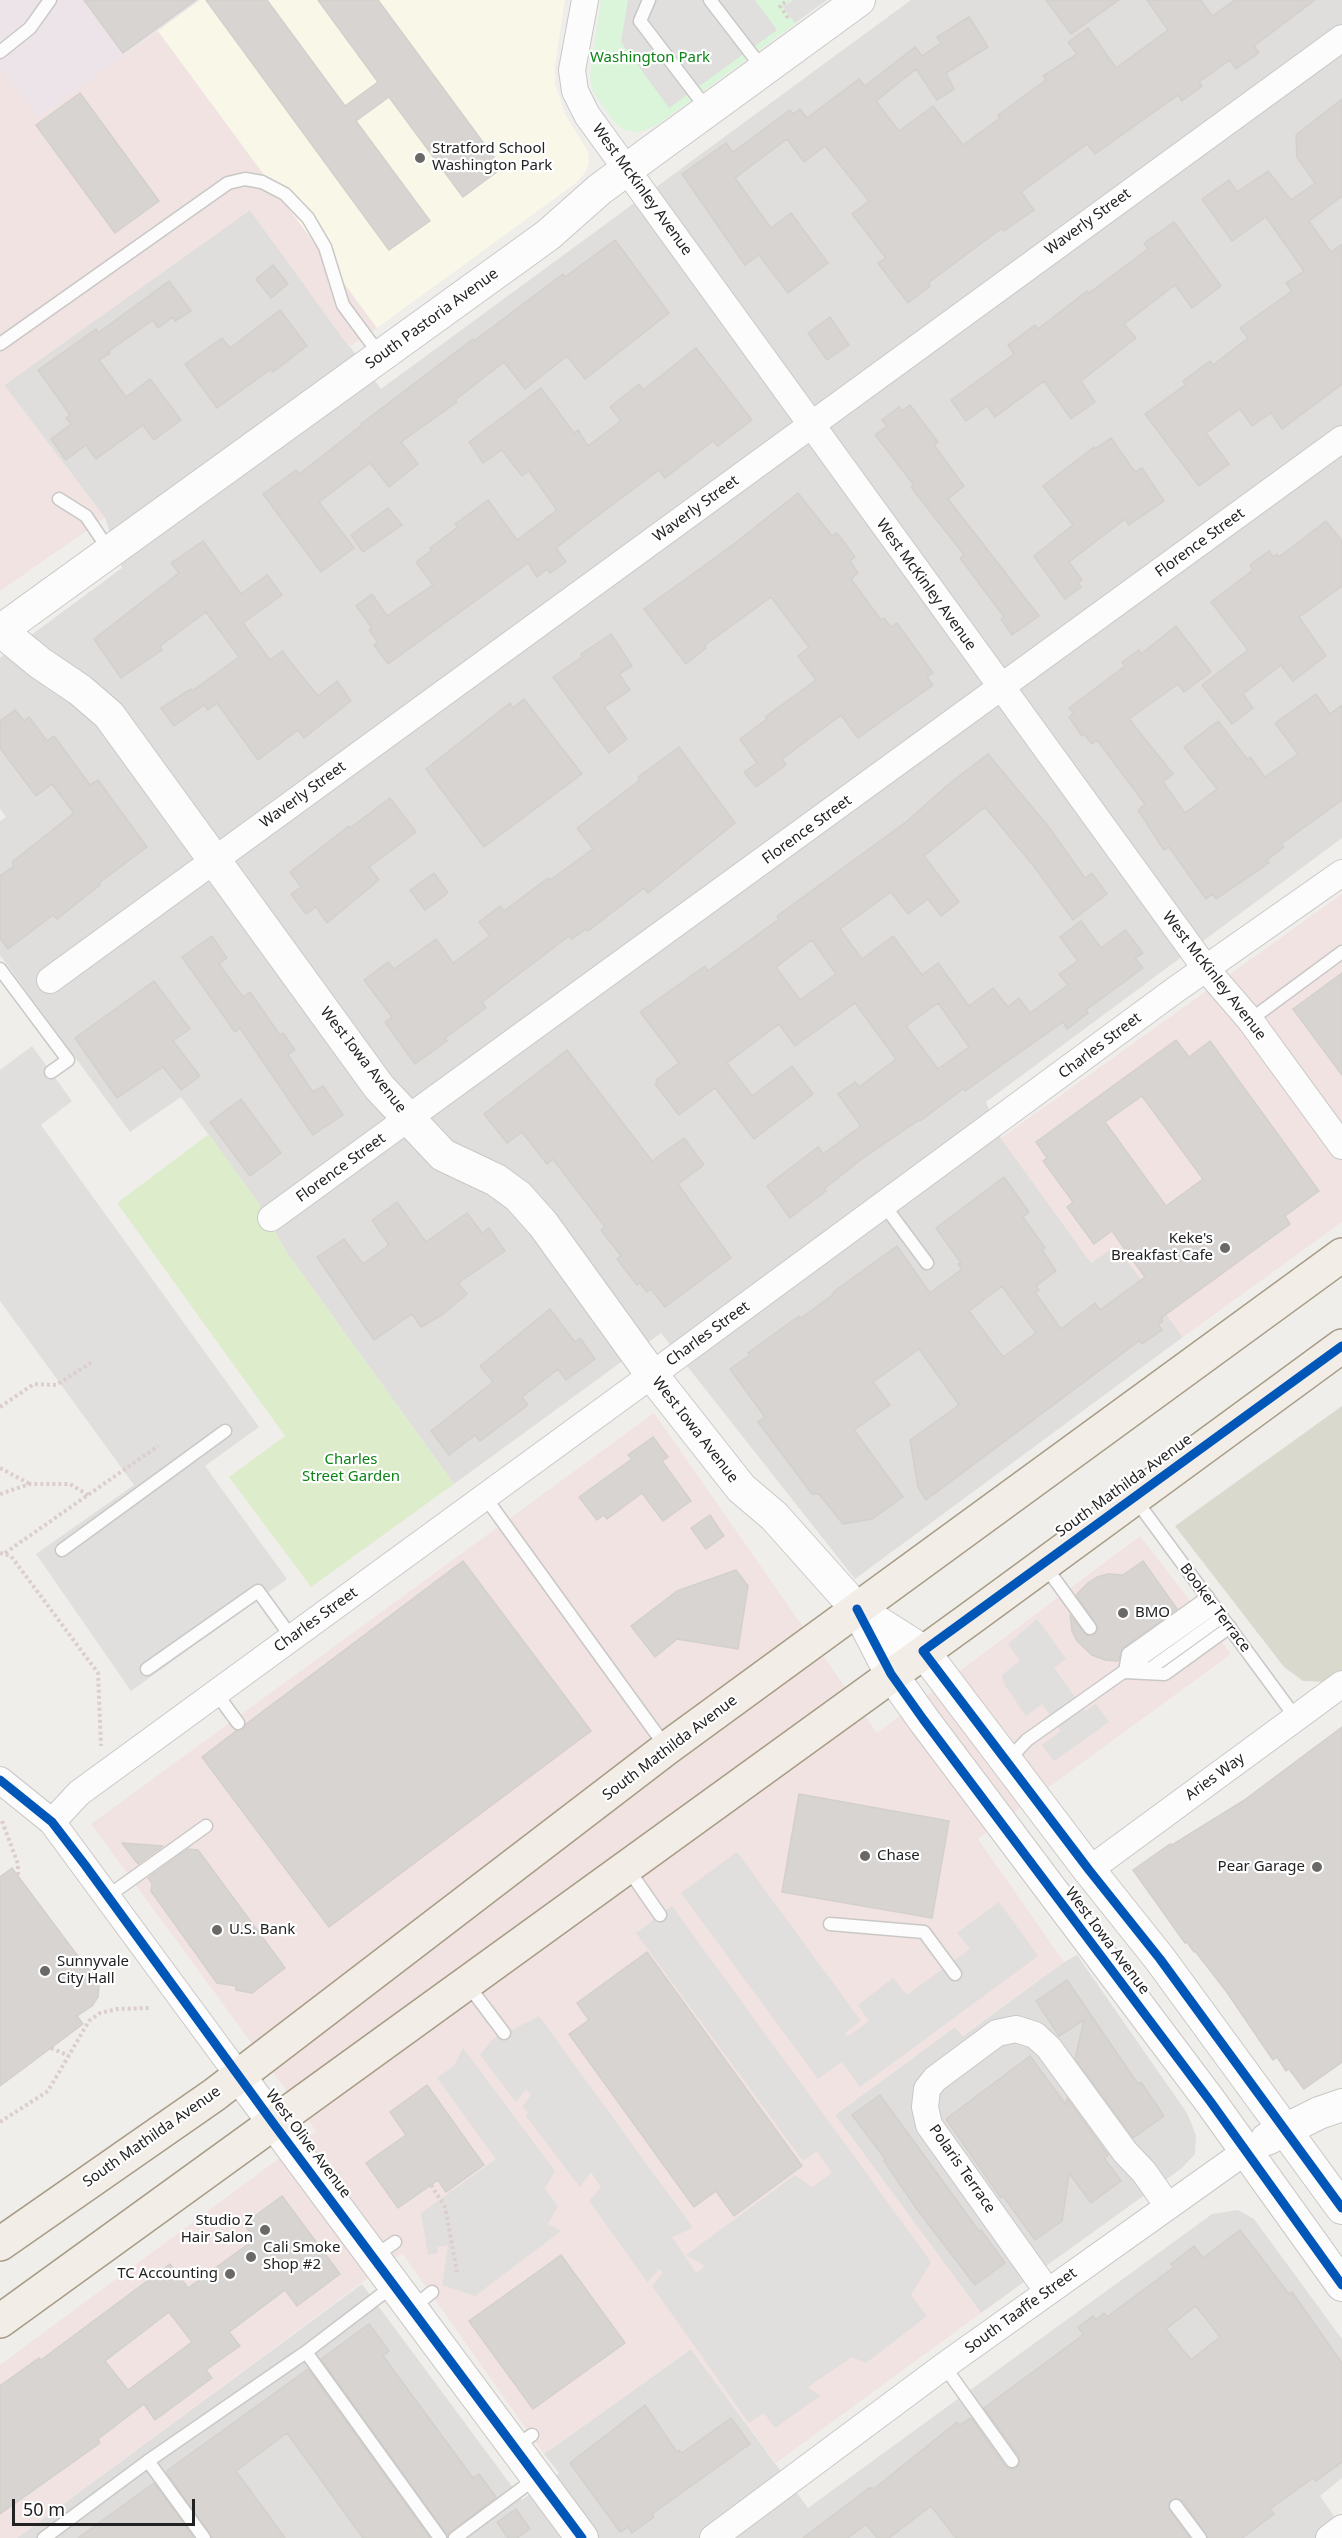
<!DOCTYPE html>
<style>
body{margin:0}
#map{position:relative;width:1342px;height:2538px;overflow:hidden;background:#f0eeeb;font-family:"Noto Sans",sans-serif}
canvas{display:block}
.scale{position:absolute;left:12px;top:2499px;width:183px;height:27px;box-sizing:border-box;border:3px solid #222;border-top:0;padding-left:8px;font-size:18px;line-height:21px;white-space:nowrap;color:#222;-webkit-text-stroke:4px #fff;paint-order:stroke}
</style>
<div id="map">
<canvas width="1342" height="2538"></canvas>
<div class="scale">50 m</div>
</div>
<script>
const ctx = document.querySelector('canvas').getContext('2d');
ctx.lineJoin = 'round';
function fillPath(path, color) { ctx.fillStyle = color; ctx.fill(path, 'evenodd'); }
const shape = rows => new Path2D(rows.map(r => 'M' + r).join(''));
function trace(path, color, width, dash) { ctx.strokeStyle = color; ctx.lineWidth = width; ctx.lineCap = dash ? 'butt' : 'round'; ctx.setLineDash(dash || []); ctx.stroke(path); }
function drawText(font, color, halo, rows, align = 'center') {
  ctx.font = font + ' "Noto Sans",sans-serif'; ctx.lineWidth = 4.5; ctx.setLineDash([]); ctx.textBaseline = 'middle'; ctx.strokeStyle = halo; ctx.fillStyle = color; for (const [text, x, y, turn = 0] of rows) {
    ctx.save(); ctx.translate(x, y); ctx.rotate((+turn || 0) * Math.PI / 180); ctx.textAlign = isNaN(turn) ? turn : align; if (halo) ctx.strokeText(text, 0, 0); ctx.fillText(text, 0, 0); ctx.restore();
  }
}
fillPath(shape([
 [911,0,1342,0,1342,838,986,1102,1001,1138,1091,1263,1116,1245,1183,1337,855,1579,661,1333,454,1484,287,1253,259,1204,181,1097,130,1132,0,955,0,821,6,817,0,809,0,658,122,568,105,518,4,385,250,210,381,389],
 [1077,1955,1187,2113,1196,2135,1195,2154,1182,2168,981,2313,835,2115,955,2027,963,2036,1064,1962],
 [1238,2210,1254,2219,1342,2339,1342,2478,1320,2496,1342,2527,1342,2538,17,2538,362,2284,522,2500,559,2473,544,2454,691,2349,808,2508,1212,2214]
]), '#dfdedc');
fillPath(shape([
 [158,31,377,328,349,347,250,210,4,385,105,518,0,591,0,68,38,118],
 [1342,894,1342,1222,1183,1337,1116,1246,1091,1263,1001,1138],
 [654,1413,877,1733,1140,1536,1231,1654,978,1839,1064,1962,962,2036,955,2027,835,2115,981,2313,776,2463,691,2349,544,2454,402,2253,17,2538,0,2538,0,2365,316,2131,91,1824]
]), '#f1e3e1');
fillPath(shape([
 [0,0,200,0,38,118,0,68]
]), '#ede4e9');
fillPath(shape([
 [200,0,565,0,555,65,555,83,565,114,588,152,589,164,584,174,576,183,377,328,158,31]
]), '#f8f7e8');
fillPath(shape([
 [1342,1406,1342,1670,1326,1682,1303,1681,1284,1667,1175,1526]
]), '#d9d9cd');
fillPath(shape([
 [209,1134,259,1204,287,1253,454,1484,311,1587,229,1477,285,1436,117,1203]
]), '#ddeccb');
fillPath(shape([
 [601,0,827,0,660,123,643,131,634,132,625,130,616,124,593,92,590,74]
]), '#daf5da');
fillPath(shape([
 [628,0,755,0,777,30,669,108,621,42],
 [793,0,827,0,795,23,783,7],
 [32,1046,72,1101,41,1125,259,1427,205,1466,287,1579,131,1691,36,1554,134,1485,0,1301,0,1070],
 [1037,1619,1066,1659,1054,1668,1085,1711,1096,1704,1109,1722,1054,1761,1042,1745,1061,1731,1042,1704,1026,1716,1004,1684,1002,1675,1020,1661,1008,1644],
 [737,1852,861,2021,845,2033,847,2037,869,2021,858,2005,893,1978,907,1995,970,1949,957,1933,999,1902,1038,1956,860,2087,842,2062,818,2079,681,1893],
 [672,1906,931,2262,911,2295,927,2316,866,2363,852,2357,808,2387,820,2396,775,2428,764,2413,749,2423,652,2286,663,2273,659,2269,647,2282,589,2201,601,2187,591,2172,580,2187,526,2116,528,2112,522,2107,531,2095,526,2089,516,2102,480,2055,493,2039,539,2016,693,2228,672,2237,696,2273,705,2266,686,2255,795,2175,812,2187,832,2173,817,2151,803,2161,636,1933],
 [463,2048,555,2171,545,2189,558,2206,548,2224,561,2231,475,2296,442,2285,448,2245,437,2247,438,2253,428,2255,421,2213,496,2159,437,2078,454,2066]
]), '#e0dfde');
const building = shape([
 [84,0,196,0,123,53,84,0],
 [206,0,267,0,345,106,378,82,318,0,378,0,502,168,463,197,389,97,356,121,430,221,389,250,206,0],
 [1046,0,1119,0,1071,34,1046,0],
 [1147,0,1201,0,1212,16,1235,0,1315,0,1254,46,1259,53,1236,69,1230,60,1199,82,1202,86,1182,101,1178,95,1095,154,1087,144,1021,192,1034,210,1004,231,1002,228,928,283,930,286,908,303,878,263,886,258,852,214,869,201,825,146,804,162,787,139,735,178,771,228,791,213,828,263,788,293,759,255,745,265,682,174,726,143,733,152,790,110,793,114,800,109,807,118,859,79,865,86,915,47,922,56,941,43,937,37,969,17,988,47,946,73,954,89,937,100,916,69,876,101,899,131,933,106,963,145,1000,118,998,115,1046,80,1043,76,1077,54,1068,42,1088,28,1116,68,1168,30,1147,0],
 [80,93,159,201,115,233,36,125,80,93],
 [1342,99,1342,196,1309,221,1331,252,1342,244,1342,384,1282,429,1271,413,1252,426,1240,409,1206,433,1229,464,1199,486,1145,414,1185,385,1183,381,1210,361,1213,365,1248,338,1240,328,1292,291,1286,283,1304,271,1266,217,1232,241,1202,199,1229,180,1237,192,1268,171,1291,200,1315,183,1297,157,1296,135,1342,99],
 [1174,222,1221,286,1192,308,1175,285,1124,324,1136,338,1081,381,1095,402,1071,419,1044,381,995,417,987,406,966,421,951,400,1014,354,1008,345,1035,325,1038,329,1087,291,1089,293,1148,249,1144,243,1174,222],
 [615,240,669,313,585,379,567,356,525,389,504,362,455,400,457,402,401,442,418,464,389,487,370,463,319,502,354,548,321,572,263,494,296,470,299,474,362,425,361,424,473,339,474,341,563,274,565,277,615,240],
 [273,265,288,284,271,298,256,279,273,265],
 [169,281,191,311,175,321,173,317,158,328,153,320,109,351,110,353,99,360,126,397,150,379,181,420,154,440,143,425,96,459,86,445,66,460,51,439,71,424,66,418,70,415,38,370,96,329,98,333,169,281],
 [280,310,307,346,273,372,271,369,217,408,185,364,222,338,230,348,280,310],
 [830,317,849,345,827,360,808,333,830,317],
 [696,348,752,420,718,446,713,441,665,478,659,470,600,514,556,548,566,562,550,573,547,569,537,577,528,563,388,664,374,645,378,642,369,630,372,628,356,606,372,594,387,616,433,585,416,562,432,550,430,548,458,527,455,524,488,500,517,540,557,510,529,471,522,476,502,450,483,463,469,442,541,388,574,433,578,430,588,446,621,421,610,407,639,384,643,390,696,348],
 [910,405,938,442,934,445,964,486,948,499,1039,616,1012,635,1001,619,1004,617,960,558,964,555,911,487,914,485,875,435,887,426,882,420,899,407,902,411,910,405],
 [1111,438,1135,472,1142,468,1164,501,1129,525,1125,519,1069,562,1082,580,1078,583,1081,587,1065,599,1034,556,1073,525,1043,486,1094,447,1095,449,1111,438],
 [798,493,832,536,837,533,855,557,850,561,858,573,851,579,881,620,884,618,891,627,897,623,933,673,927,677,933,685,858,738,841,715,782,759,786,765,756,787,744,772,757,763,740,739,767,719,765,717,816,680,798,656,809,647,771,597,704,646,706,648,686,664,644,609,734,544,798,493],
 [388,508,402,525,363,552,351,535,388,508],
 [1326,521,1342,541,1342,586,1299,617,1326,656,1293,681,1281,665,1243,694,1253,708,1232,724,1202,685,1248,650,1211,602,1253,570,1250,565,1269,551,1273,557,1277,554,1279,557,1326,521],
 [203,541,241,594,267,575,282,595,243,623,270,660,282,651,318,696,337,681,351,701,304,738,298,730,258,760,217,703,208,710,204,705,174,726,161,708,191,689,192,691,239,657,206,612,160,646,162,650,121,678,94,639,179,573,171,563,203,541],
 [1176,626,1211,672,1184,692,1178,684,1129,719,1173,774,1163,782,1185,813,1217,789,1184,747,1218,721,1247,759,1250,757,1265,777,1298,754,1275,723,1316,694,1330,714,1342,705,1342,800,1281,844,1284,847,1267,860,1269,863,1216,899,1212,894,1206,899,1169,847,1164,850,1138,810,1145,804,1097,740,1092,744,1084,734,1082,736,1069,717,1074,713,1069,708,1125,666,1122,662,1139,650,1141,654,1176,626],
 [611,634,632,666,619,674,630,690,604,707,627,739,609,753,553,677,582,657,581,654,611,634],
 [524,699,582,774,484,847,426,769,510,703,513,708,524,699],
 [15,710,24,721,29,717,47,741,54,736,90,785,98,780,147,847,99,883,100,885,57,919,53,915,8,949,0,938,0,876,14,866,12,862,74,813,52,784,36,796,0,748,0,721,15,710],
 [679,747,735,823,648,893,644,888,588,931,586,929,572,939,569,936,482,1002,486,1008,445,1038,447,1041,415,1064,385,1022,392,1017,364,980,388,962,394,969,436,939,453,963,490,936,479,922,500,906,504,911,548,878,550,880,593,849,577,828,640,780,638,777,679,747],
 [988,754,1048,826,1085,878,1092,873,1107,894,1073,920,1036,869,985,807,924,856,959,902,941,916,928,899,908,914,891,892,840,929,862,959,893,936,922,975,938,963,969,1006,993,988,1008,1007,1019,998,1030,1013,1068,985,1059,974,1078,961,1060,937,1081,921,1101,948,1125,930,1143,953,1135,958,1143,968,1086,1010,1088,1013,1067,1029,1063,1022,965,1091,963,1089,920,1121,919,1120,863,1158,824,1189,826,1191,790,1218,767,1186,818,1147,823,1154,861,1126,838,1094,855,1082,859,1087,896,1059,855,1003,795,1046,779,1024,727,1063,752,1096,792,1066,813,1094,754,1139,715,1088,679,1115,655,1084,658,1082,656,1080,679,1063,640,1012,705,966,708,971,779,919,777,916,906,822,950,783,988,754],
 [812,940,836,974,800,1000,776,967,812,940],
 [938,1003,969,1047,938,1069,906,1026,938,1003],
 [390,798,416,832,369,867,379,880,327,923,316,907,306,914,291,894,301,887,290,872,349,826,350,828,390,798],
 [434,873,448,893,425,910,410,890,434,873],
 [212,936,227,958,219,964,243,997,250,992,280,1035,283,1033,295,1050,288,1055,313,1092,323,1086,343,1115,313,1135,240,1028,235,1032,182,957,212,936],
 [1342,973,1342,1075,1293,1009,1342,973],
 [154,981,190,1029,173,1041,200,1076,181,1090,163,1067,117,1098,75,1038,154,981],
 [1176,1040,1189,1057,1210,1041,1319,1191,1285,1216,1290,1224,1161,1318,1163,1321,1158,1324,1162,1330,1142,1344,1139,1341,926,1500,918,1487,910,1440,959,1405,919,1349,873,1382,890,1405,854,1430,903,1497,872,1519,843,1524,819,1494,812,1494,758,1422,765,1417,730,1369,750,1355,748,1353,799,1316,801,1318,834,1294,833,1292,897,1246,930,1293,962,1269,958,1264,961,1263,936,1228,1004,1177,1029,1212,1023,1217,1045,1248,1042,1250,1056,1271,1036,1286,1039,1290,1035,1292,1061,1329,1095,1303,1100,1310,1145,1277,1112,1231,1094,1244,1067,1207,1073,1202,1043,1161,1047,1158,1036,1142,1176,1040],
 [1142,1096,1203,1179,1166,1206,1105,1122,1142,1096],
 [1002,1286,1036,1333,1003,1357,969,1311,1002,1286],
 [567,1050,652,1161,684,1138,704,1165,678,1184,731,1258,665,1307,651,1289,647,1292,640,1283,637,1285,617,1259,621,1256,601,1230,605,1227,553,1159,547,1164,522,1132,507,1143,484,1114,567,1050],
 [241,1099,281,1153,250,1176,210,1122,241,1099],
 [397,1202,426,1242,467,1213,482,1233,489,1228,505,1251,458,1283,467,1294,443,1314,421,1327,412,1314,374,1340,317,1257,344,1239,363,1264,389,1245,372,1220,397,1202],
 [550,1309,575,1342,580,1338,595,1359,566,1380,558,1369,522,1397,528,1405,480,1441,475,1435,449,1455,431,1431,493,1382,480,1366,550,1309],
 [653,1437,668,1457,662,1461,691,1501,663,1521,642,1493,607,1519,604,1515,597,1520,579,1497,632,1459,628,1455,653,1437],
 [710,1515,724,1536,706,1549,691,1528,710,1515],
 [463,1561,591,1731,329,1927,202,1757,236,1731,243,1729,246,1724,463,1561],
 [1143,1561,1177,1609,1123,1648,1118,1661,1105,1660,1092,1655,1077,1641,1072,1631,1070,1615,1087,1636,1095,1634,1098,1627,1076,1595,1088,1583,1097,1577,1108,1574,1123,1575,1143,1561],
 [736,1570,748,1586,738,1649,677,1639,655,1657,631,1626,677,1591,736,1570],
 [1342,1727,1342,2062,1304,2089,1289,2069,1286,2071,1277,2057,1273,2060,1226,1991,1195,1951,1194,1952,1187,1942,1185,1943,1133,1870,1170,1844,1172,1845,1243,1801,1342,1727],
 [799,1794,949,1821,932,1918,782,1892,799,1794],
 [122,1843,163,1846,138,1864,122,1843],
 [188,1849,198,1850,285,1968,252,1993,236,1990,236,1986,217,1983,151,1891,152,1883,148,1878,188,1849],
 [12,1868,86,1967,95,1974,99,1985,98,1997,92,2006,77,2016,83,2024,0,2086,0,1877,12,1868],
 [647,1952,802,2166,734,2216,716,2191,694,2207,569,2034,589,2020,577,2003,647,1952],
 [1067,1980,1138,2084,1141,2082,1164,2116,1133,2138,1075,2059,1084,2020,1059,2036,1036,2001,1067,1980],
 [1030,2056,1066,2105,1067,2098,1108,2155,1104,2158,1121,2181,1091,2203,1069,2173,1062,2221,1035,2240,1003,2196,1001,2198,946,2119,1030,2056],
 [427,2085,484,2165,446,2192,438,2180,398,2208,366,2163,406,2135,390,2112,427,2085],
 [880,2095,979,2231,981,2230,1005,2263,975,2285,916,2208,884,2161,886,2160,852,2115,880,2095],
 [282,2196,340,2274,297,2306,285,2290,229,2332,240,2346,206,2370,212,2378,155,2420,144,2404,98,2439,100,2443,0,2514,0,2386,39,2358,41,2360,170,2264,188,2288,255,2239,244,2224,282,2196],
 [169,2312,192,2342,128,2390,105,2361,169,2312],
 [1240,2230,1289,2294,1292,2292,1342,2363,1342,2462,1316,2481,1313,2478,1270,2509,1274,2514,1242,2538,1208,2538,1183,2501,1176,2498,1169,2502,1168,2508,1190,2538,956,2538,931,2506,889,2538,877,2538,866,2524,848,2538,803,2538,869,2488,875,2488,957,2422,960,2425,971,2418,1005,2466,1009,2469,1016,2468,1020,2464,1019,2456,984,2408,1079,2338,1083,2334,1078,2327,1093,2316,1096,2320,1104,2313,1107,2317,1174,2267,1171,2264,1194,2246,1203,2258,1240,2230],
 [1196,2306,1220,2337,1191,2360,1166,2329,1196,2306],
 [561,2255,625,2343,533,2409,469,2321,561,2255],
 [369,2324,389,2351,383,2356,473,2478,479,2474,496,2497,447,2535,321,2359,369,2324],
 [308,2369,430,2538,363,2538,287,2433,236,2471,285,2538,212,2538,167,2473,168,2470,308,2369],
 [645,2405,677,2452,679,2450,682,2453,731,2418,750,2444,652,2514,654,2517,632,2533,628,2527,620,2532,570,2463,645,2405],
 [154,2483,194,2538,78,2538,154,2483],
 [516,2509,530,2529,517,2538,508,2538,497,2522,516,2509]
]);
fillPath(building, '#d7d4d2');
trace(building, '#d3d0cc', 1.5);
const service = shape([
 [649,0,640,21,707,109],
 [710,0,763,69],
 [0,52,30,28,50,0],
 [0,344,228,183,245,179,262,182,285,194,308,218,325,247,343,305,380,355],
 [59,499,86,516,109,550],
 [0,969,68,1060,51,1072],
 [1250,1020,1342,952],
 [884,1205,927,1263],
 [485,1497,666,1747],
 [1135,1499,1296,1718],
 [62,1550,225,1431],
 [1045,1566,1090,1628],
 [147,1669,258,1591,292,1638],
 [1141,1670,1151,1668,1222,1617],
 [1125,1672,1165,1674,1230,1627],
 [1125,1672,1128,1654,1208,1597],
 [216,1693,238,1723],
 [1008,1760,1027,1740,1215,1607],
 [628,1869,660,1915],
 [108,1896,206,1826],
 [830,1924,924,1932,955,1974],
 [468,1985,504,2033],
 [374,2257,395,2242],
 [412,2308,432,2292],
 [306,2352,440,2538],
 [944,2366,1012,2461],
 [516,2446,532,2435],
 [148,2461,204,2538],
 [1176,2506,1200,2538],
 [44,2538,148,2461,306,2352,394,2285],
 [455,2538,536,2478]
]);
const minor = shape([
 [585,0,572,70,575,91,587,115,1206,969,1250,1020,1342,1146],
 [50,980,1342,38],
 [271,1218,1342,439],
 [0,1780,52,1822,239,2076],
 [52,1822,79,1793,679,1355,1175,990,1342,873],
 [1089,1870,1342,1684],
 [1048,2292,929,2125,925,2107,927,2089,935,2079,997,2033,1016,2029,1035,2035,1049,2048,1125,2152,1144,2172,1168,2206],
 [713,2538,944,2366,1246,2151],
 [1329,2538,1342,2528]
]);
const tertiary = shape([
 [0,630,40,663,80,690,109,715,379,1087,443,1155,496,1180,518,1196,543,1224,652,1375,741,1488,774,1516,857,1609,923,1651,1089,1870,1160,1959,1342,2208],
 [0,631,548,235,600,189,859,0],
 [858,1610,891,1674,923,1719,1210,2101,1342,2285],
 [239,2076,582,2538],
 [1267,2139,1319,2113,1342,2105]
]);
const primary = shape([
 [0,2244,214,2095,667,1748,1342,1255],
 [0,2321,971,1618,1342,1346]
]);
trace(service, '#c9c8c7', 15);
trace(minor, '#c9c8c7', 28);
trace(tertiary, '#c9c8c7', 34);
trace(primary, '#a79c86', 36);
trace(shape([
 [788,18,780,6,788,0],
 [0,1407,34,1384,56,1385,94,1361],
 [0,1468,30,1484],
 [0,1494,30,1484,70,1484,88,1495],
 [0,1553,11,1556,98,1673,101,1746],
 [5,1553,158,1446],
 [2,1821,18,1864,18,1876],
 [51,2048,69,2056],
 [0,2122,48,2091,89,2021,100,2013,117,2009,149,2008],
 [431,2185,445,2207,457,2272]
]), '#dccecd', 4, [3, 3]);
trace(service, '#fdfcfc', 12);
trace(minor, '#fdfcfc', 26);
trace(tertiary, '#fdfcfc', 32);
trace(primary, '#f3ede7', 33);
trace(shape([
 [1342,1346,923,1651,1089,1870,1160,1959,1342,2208],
 [857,1609,891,1674,923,1719,1210,2101,1342,2285],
 [0,1780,52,1822,85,1865,273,2123,582,2538]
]), '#0057b8', 9);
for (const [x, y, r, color] of [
 [420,158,6,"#6a6968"],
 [1225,1248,6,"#6a6968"],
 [1123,1613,6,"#6a6968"],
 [865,1856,6,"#6a6968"],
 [1317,1867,6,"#6a6968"],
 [217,1930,6,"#6a6968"],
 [45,1971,6,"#6a6968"],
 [265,2230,6,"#6a6968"],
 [251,2257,6,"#6a6968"],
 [230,2274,6,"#6a6968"]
]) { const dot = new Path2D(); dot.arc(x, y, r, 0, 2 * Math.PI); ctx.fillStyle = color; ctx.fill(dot); trace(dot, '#fff', 2); }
drawText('15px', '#0c8416', '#fff', [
 ["Washington Park",650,58],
 ["Charles",351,1460],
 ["Street Garden",351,1477]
]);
drawText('15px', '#222', '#fff', [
 ["Stratford School",432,149],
 ["Washington Park",432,166],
 ["Keke's",1213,1239,"right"],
 ["Breakfast Cafe",1213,1256,"right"],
 ["BMO",1135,1613],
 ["Chase",877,1856],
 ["Pear Garage",1305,1867,"right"],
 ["U.S. Bank",229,1930],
 ["Sunnyvale",57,1962],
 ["City Hall",57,1979],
 ["Studio Z",253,2221,"right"],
 ["Hair Salon",253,2238,"right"],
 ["Cali Smoke",263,2248],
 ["Shop #2",263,2265],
 ["TC Accounting",218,2274,"right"]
], 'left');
drawText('15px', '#222', '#fff', [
 ["West McKinley Avenue",642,190,54],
 ["Waverly Street",1088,222,-36],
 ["South Pastoria Avenue",432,319,-36],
 ["Waverly Street",696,509,-36],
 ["Florence Street",1200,543,-36],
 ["West McKinley Avenue",926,585,54],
 ["Waverly Street",303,795,-36],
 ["Florence Street",807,830,-36],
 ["West McKinley Avenue",1214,976,52],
 ["Charles Street",1100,1046,-37],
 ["West Iowa Avenue",363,1060,52],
 ["Florence Street",341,1168,-36],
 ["Charles Street",708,1334,-36],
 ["West Iowa Avenue",695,1430,52],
 ["South Mathilda Avenue",1124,1486,-36],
 ["Booker Terrace",1215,1608,53],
 ["Charles Street",316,1620,-36],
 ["South Mathilda Avenue",670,1748,-37],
 ["Aries Way",1215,1777,-36],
 ["West Iowa Avenue",1107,1941,53],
 ["South Mathilda Avenue",152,2137,-35],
 ["West Olive Avenue",308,2144,53],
 ["Polaris Terrace",962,2169,55],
 ["South Taaffe Street",1021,2311,-36]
]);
</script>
